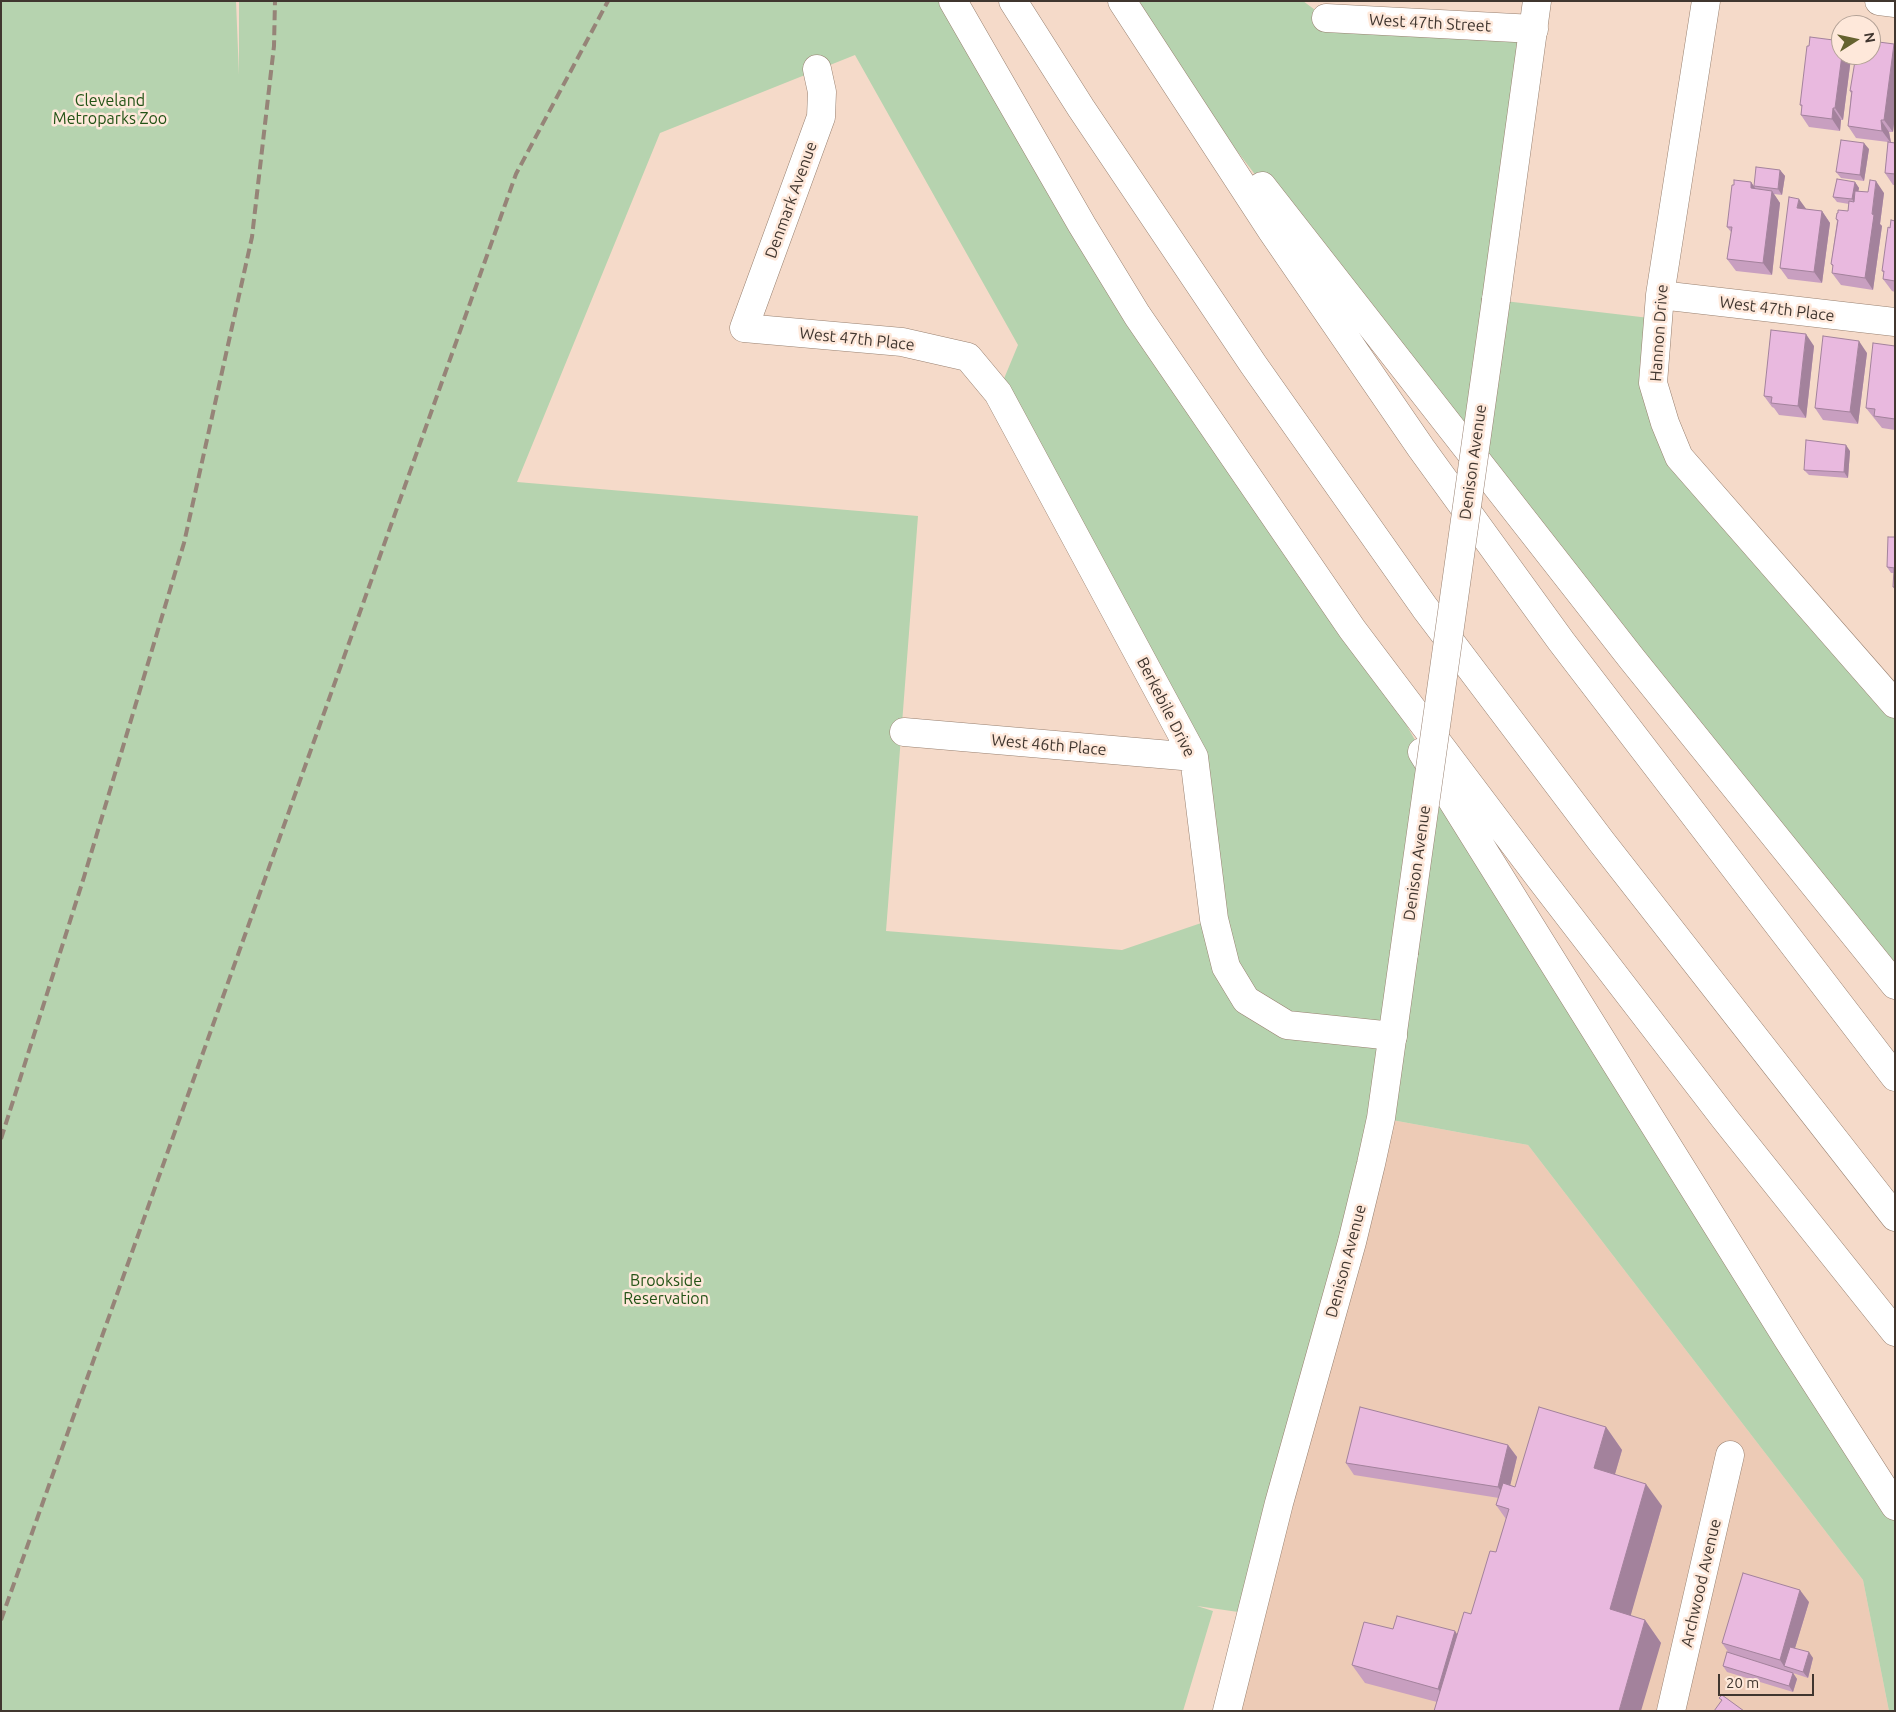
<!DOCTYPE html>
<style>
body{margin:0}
#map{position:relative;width:1896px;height:1712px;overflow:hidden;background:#f5dac9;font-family:Ubuntu,sans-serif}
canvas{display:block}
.frame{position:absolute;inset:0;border:2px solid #40362f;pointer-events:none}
.north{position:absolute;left:1831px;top:15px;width:50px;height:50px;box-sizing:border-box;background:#fee8da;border:1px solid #b2a196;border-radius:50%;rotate:80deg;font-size:14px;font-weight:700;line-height:20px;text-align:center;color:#40362f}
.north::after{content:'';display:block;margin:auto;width:18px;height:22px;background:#65622f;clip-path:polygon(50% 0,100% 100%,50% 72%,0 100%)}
.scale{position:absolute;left:1718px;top:1674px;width:96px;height:22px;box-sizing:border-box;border:2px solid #40362f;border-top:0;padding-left:6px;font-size:15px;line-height:18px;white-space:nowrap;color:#40362f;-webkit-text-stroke:4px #fee8da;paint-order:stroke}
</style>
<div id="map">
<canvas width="1896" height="1712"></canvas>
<div class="frame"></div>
<div class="north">N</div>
<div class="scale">20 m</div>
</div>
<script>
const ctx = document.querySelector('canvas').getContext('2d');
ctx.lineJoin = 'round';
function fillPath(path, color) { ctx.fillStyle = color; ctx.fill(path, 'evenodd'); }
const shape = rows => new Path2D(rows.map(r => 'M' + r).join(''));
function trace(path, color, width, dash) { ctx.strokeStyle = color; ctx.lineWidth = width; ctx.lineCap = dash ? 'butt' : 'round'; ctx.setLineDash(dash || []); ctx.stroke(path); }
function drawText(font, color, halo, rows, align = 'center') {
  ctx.font = font + ' Ubuntu,sans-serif'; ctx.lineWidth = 5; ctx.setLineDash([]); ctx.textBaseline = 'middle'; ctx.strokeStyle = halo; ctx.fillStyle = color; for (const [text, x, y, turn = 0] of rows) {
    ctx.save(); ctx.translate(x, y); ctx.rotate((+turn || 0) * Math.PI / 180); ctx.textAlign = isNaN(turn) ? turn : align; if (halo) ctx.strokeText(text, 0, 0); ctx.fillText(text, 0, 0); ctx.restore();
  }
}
fillPath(shape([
 [1381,1118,1528,1145,1863,1580,1889,1711,1227,1711]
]), '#edcbb6');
fillPath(shape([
 [1,1,236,1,239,75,239,1,953,1,1352,629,1428,763,1895,1506,1895,1711,1889,1711,1863,1580,1528,1145,1381,1118,1252,1614,1197,1606,1213,1611,1183,1711,1,1711],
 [855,55,1018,345,998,393,1194,757,1213,919,1122,950,886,931,918,516,517,482,660,133],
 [1122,1,1303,1,1326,18,1534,29,1496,300,1658,319,1665,423,1895,704,1895,985,1375,331]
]), '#b6d3af');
const minor = shape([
 [1706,1,1660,295,1653,383,1665,423,1679,457,1895,704],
 [1879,1,1895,3],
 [1326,18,1534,29],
 [817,69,822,92,821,117,744,328,902,342,968,357,998,393,1194,757,1214,919,1226,967,1246,1000,1287,1025,1393,1036],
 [1660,295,1895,322],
 [904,732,1194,757],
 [1671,1711,1730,1455]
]);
const secondary = shape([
 [1496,300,1537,1],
 [1227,1711,1279,1503,1352,1242,1371,1164,1381,1118,1404,953]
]);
const motorway = shape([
 [953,1,1082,225,1137,315,1352,629,1539,877,1725,1119,1895,1332],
 [1013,1,1081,108,1253,364,1425,608,1601,841,1895,1217],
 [1122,1,1272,231,1421,448,1561,641,1895,1077],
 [1262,186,1632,659,1895,985],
 [1422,752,1789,1341,1895,1506]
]);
trace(minor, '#988070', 29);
trace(secondary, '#988070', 29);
trace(motorway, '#988070', 29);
trace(minor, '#fff', 28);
trace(secondary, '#fff', 28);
trace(motorway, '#fff', 28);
trace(shape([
 [1,1139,84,877,184,543,252,237,274,46,275,1],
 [1,1620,516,174,608,1]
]), '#968478', 4, [10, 5]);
const secondaryBridge = shape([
 [1404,953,1496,300]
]);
trace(secondaryBridge, '#988070', 29, []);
trace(secondaryBridge, '#fff', 28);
fillPath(shape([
 [1894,44,1895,45,1895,115,1893,132,1889,132,1891,142,1895,143,1895,185,1893,185,1885,173,1888,142,1856,138,1848,126,1851,93,1850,91],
 [1841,55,1849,55,1851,58,1843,120,1841,120,1840,131,1809,127,1801,115,1802,107,1800,105],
 [1869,149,1864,181,1841,178,1836,172],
 [1780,170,1785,176,1782,195,1774,194,1780,203,1772,275,1736,271,1727,259,1731,232,1727,227,1734,185,1751,182,1754,186],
 [1855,182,1859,188,1858,191,1868,192,1884,193,1880,224,1882,226,1873,290,1841,285,1832,273,1833,267,1831,264,1837,221,1836,219,1848,211,1849,204,1837,202,1833,197],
 [1806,209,1822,211,1830,223,1822,283,1788,279,1780,268],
 [1895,221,1895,292,1892,291,1883,279,1884,273,1882,271,1890,228],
 [1814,346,1806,418,1779,415,1774,408,1772,407,1764,396],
 [1895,346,1895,430,1882,428,1866,408],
 [1867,353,1858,424,1823,420,1815,408],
 [1850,451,1848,478,1809,475,1804,470],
 [1895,537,1895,590,1893,587,1894,573,1891,573,1887,567],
 [1606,1427,1622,1450,1615,1474,1662,1506,1630,1616,1645,1620,1661,1643,1437,1702,1365,1683,1352,1665,1393,1629,1457,1635,1471,1614,1496,1552,1506,1519,1496,1505,1499,1498,1354,1475,1346,1463,1508,1445,1517,1457,1510,1485,1515,1487],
 [1809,1602,1795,1648,1813,1658,1808,1678,1793,1673,1797,1679,1793,1692,1727,1672,1723,1666,1729,1653,1722,1643]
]), '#c89fc0');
fillPath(shape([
 [1894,44,1895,45,1895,115,1893,132,1884,120],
 [1842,55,1849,55,1851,58,1843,120,1835,108],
 [1833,108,1841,120,1840,131,1832,119],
 [1881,120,1889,132,1891,143,1882,131],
 [1864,143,1869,149,1864,181,1860,175],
 [1780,170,1785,176,1782,195,1778,189],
 [1876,181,1884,193,1880,224,1882,226,1873,290,1865,278],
 [1751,182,1759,194,1751,188],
 [1855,182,1859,188,1856,205,1852,199],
 [1772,191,1780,203,1772,275,1763,263],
 [1799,199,1807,210,1797,208],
 [1822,211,1830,223,1822,283,1814,272],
 [1806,334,1814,346,1806,418,1798,406],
 [1859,341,1867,353,1858,424,1850,412],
 [1846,445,1850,451,1848,478,1844,472],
 [1606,1427,1622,1450,1610,1491,1594,1468],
 [1508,1445,1517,1457,1507,1499,1498,1487],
 [1646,1484,1662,1506,1626,1632,1610,1609],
 [1800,1590,1809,1602,1789,1668,1784,1666,1788,1672,1780,1660],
 [1645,1620,1661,1643,1641,1711,1619,1711],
 [1455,1631,1467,1649,1450,1706,1438,1689],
 [1809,1652,1813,1658,1808,1678,1803,1672],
 [1793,1673,1797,1679,1793,1692,1789,1686]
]), '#a3829c');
const building = shape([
 [1810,37,1841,41,1842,55,1835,108,1833,108,1832,119,1801,115,1802,105,1800,105,1807,46,1809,46,1810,37],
 [1871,41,1894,44,1884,120,1881,120,1882,131,1848,126,1852,91,1850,91,1856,55,1871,55,1871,41],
 [1841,140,1864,143,1860,175,1836,172,1841,140],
 [1888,142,1895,143,1895,174,1885,173,1888,142],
 [1756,167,1780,170,1778,189,1754,186,1756,167],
 [1837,179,1855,182,1852,199,1833,197,1837,179],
 [1734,180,1751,182,1751,188,1772,191,1763,263,1727,259,1732,227,1727,227,1732,185,1734,185,1734,180],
 [1870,180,1876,181,1872,214,1874,215,1865,278,1832,273,1833,265,1831,264,1838,220,1836,219,1837,213,1838,213,1838,210,1848,211,1849,201,1854,202,1855,191,1868,192,1870,180],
 [1789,197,1799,199,1797,208,1822,211,1814,272,1780,268,1789,197],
 [1891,220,1895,221,1895,281,1883,279,1884,271,1882,271,1888,227,1890,228,1891,220],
 [1771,330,1806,334,1798,406,1771,403,1772,397,1764,396,1771,330],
 [1823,336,1859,341,1850,412,1815,408,1823,336],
 [1873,343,1895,346,1895,419,1874,416,1875,409,1866,408,1873,343],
 [1806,440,1846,445,1844,472,1804,470,1806,440],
 [1888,537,1895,537,1895,568,1887,567,1888,537],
 [1894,569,1895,569,1895,587,1893,587,1894,569],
 [1360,1407,1508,1445,1498,1487,1346,1463,1360,1407],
 [1539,1407,1606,1427,1594,1468,1646,1484,1610,1609,1645,1620,1619,1711,1434,1711,1464,1612,1471,1614,1490,1551,1496,1552,1509,1509,1496,1505,1503,1483,1515,1487,1539,1407],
 [1743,1573,1800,1590,1780,1660,1722,1643,1743,1573],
 [1397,1616,1455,1631,1438,1689,1352,1665,1364,1622,1393,1629,1397,1616],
 [1790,1647,1809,1652,1803,1672,1784,1666,1790,1647],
 [1727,1652,1793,1673,1789,1686,1723,1666,1727,1652],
 [1722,1695,1744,1711,1714,1711,1722,1700,1719,1698,1722,1695]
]);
fillPath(building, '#e9b9df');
trace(building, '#a3829c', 1);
drawText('16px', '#40362f', '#fee8da', [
 ["West 47th Street",1430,23,3],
 ["Denmark Avenue",791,200,-70],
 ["West 47th Place",1777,309,7],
 ["Hannon Drive",1659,333,-86],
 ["West 47th Place",857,339,6],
 ["Denison Avenue",1473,462,-82],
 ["Berkebile Drive",1166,707,63],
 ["West 46th Place",1049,745,5],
 ["Denison Avenue",1417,863,-82],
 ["Denison Avenue",1346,1261,-75],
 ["Archwood Avenue",1701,1583,-77]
]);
drawText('16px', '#235316', '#fee8da', [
 ["Cleveland",110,101],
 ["Metroparks Zoo",110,119],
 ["Brookside",666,1281],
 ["Reservation",666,1299]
]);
</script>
